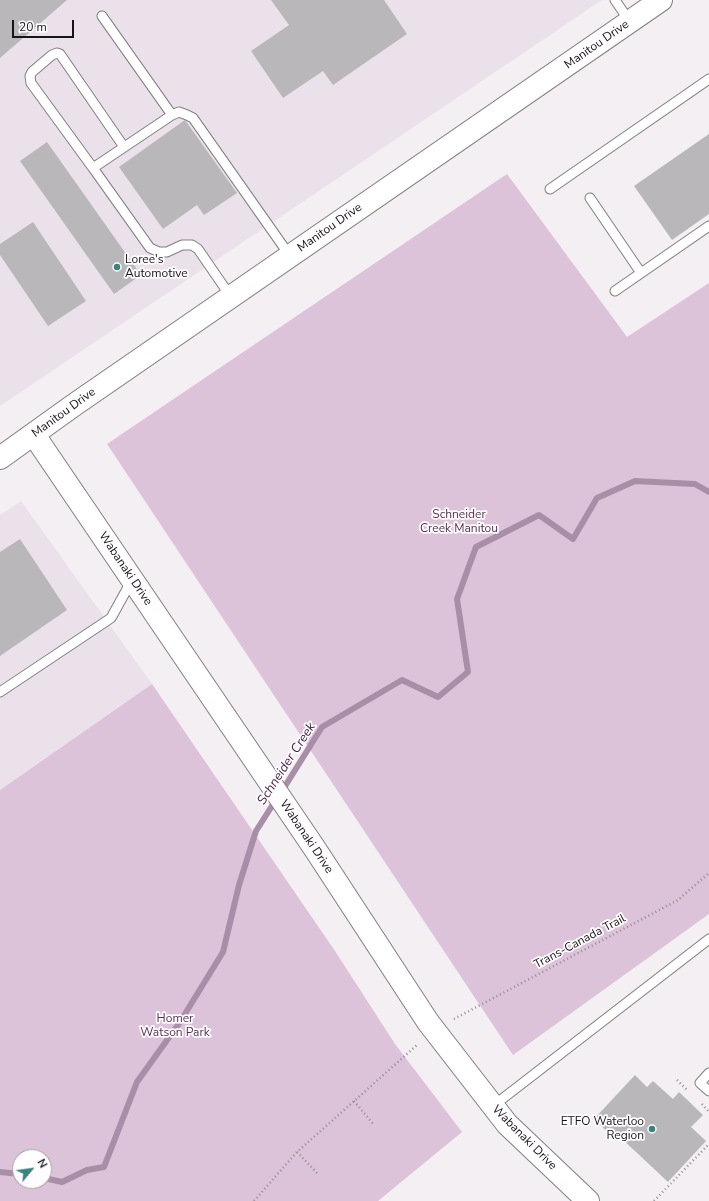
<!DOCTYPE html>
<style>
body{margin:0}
#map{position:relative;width:709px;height:1201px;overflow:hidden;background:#f3eff3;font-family:"Nunito Sans",sans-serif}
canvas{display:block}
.north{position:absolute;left:12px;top:1149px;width:40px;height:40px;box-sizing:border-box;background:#fffdff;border:1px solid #a2a1a2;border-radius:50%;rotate:61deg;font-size:11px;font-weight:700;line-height:16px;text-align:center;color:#171617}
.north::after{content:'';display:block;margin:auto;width:14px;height:18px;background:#3b837e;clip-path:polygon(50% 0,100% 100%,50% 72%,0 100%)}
.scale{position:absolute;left:12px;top:20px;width:62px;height:18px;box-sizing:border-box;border:2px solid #171617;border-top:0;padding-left:5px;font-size:12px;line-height:14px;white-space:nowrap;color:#171617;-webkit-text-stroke:3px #fffdff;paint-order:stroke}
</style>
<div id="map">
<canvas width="709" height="1201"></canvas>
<div class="north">N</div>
<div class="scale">20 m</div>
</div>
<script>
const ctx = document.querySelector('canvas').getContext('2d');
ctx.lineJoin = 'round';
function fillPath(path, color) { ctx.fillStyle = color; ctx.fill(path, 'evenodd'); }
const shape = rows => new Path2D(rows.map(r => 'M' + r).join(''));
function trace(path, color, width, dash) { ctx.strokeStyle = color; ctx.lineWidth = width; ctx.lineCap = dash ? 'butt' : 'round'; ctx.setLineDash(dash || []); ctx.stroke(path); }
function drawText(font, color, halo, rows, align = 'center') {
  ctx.font = font + ' "Nunito Sans",sans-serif'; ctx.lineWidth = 3.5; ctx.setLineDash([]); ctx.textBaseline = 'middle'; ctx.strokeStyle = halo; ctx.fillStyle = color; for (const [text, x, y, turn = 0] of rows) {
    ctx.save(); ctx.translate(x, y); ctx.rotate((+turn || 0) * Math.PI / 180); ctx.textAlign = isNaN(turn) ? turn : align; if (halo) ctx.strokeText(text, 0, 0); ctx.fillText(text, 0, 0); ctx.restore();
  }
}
fillPath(shape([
 [0,0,602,0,0,406],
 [21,501,152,684,0,790,0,515]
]), '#ebe1ea');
fillPath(shape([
 [507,174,627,337,709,283,709,914,513,1055,107,444],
 [152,684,335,951,395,1044,462,1132,378,1201,0,1201,0,790],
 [20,1157,44,1157,44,1181,20,1181]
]), '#dcc3da');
trace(shape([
 [282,791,322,727,402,680,438,697,468,672,457,599,476,547,539,515,573,539,597,498,635,481,695,484,709,492],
 [0,1172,20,1174],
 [44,1178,62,1182,87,1170,104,1167,137,1082,180,1022,223,952,239,885,256,831,277,798]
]), '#a98ea7', 6);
fillPath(shape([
 [0,0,67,0,0,58],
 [271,0,384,0,407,34,333,85,323,71,283,98,251,51,289,25],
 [185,120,237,193,204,215,197,205,163,229,119,167],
 [709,134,709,214,672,240,634,186],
 [47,142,141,275,114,294,20,161],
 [33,222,86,301,48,326,0,255,0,244],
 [20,539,67,610,0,656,0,552],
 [635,1075,647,1087,653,1081,673,1099,679,1092,703,1115,691,1127,706,1141,668,1182,620,1137,617,1141,594,1119]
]), '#bab7ba');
const lane = shape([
 [615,0,630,22],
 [102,16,172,115],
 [93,168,31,83,30,76,32,72,52,55,57,53,60,54,124,147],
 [550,189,709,79],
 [590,198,641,273],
 [615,291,709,226],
 [231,297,198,249,192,245,182,245,167,252,159,252,150,248,93,168,172,115,179,112,187,115,193,118,290,256],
 [0,692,111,618,132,580],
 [709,1073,700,1083,709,1091],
 [493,1106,709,939]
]);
const secondary = shape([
 [34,435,315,849,428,1022,507,1124,588,1201],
 [0,458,74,405,661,0]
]);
trace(lane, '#827e82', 11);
trace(secondary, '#827e82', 24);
trace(shape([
 [454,1019,678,900,709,873],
 [677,1080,687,1090],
 [354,1101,374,1125],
 [702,1104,709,1112],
 [297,1152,317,1173],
 [254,1201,297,1152,417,1045],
 [654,1201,709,1144]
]), '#918e91', 2.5, [1, 3]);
trace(lane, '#fff', 9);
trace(secondary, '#fff', 22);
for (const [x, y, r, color] of [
 [117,267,4,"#3b837e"],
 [652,1129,4,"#3b837e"]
]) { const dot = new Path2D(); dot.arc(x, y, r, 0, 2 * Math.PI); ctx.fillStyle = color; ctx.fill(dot); trace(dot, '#fffdff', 1.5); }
drawText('12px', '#171617', '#fffdff', [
 ["Manitou Drive",597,45,-35],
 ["Manitou Drive",330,228,-35],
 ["Manitou Drive",64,413,-36],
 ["Wabanaki Drive",125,569,56],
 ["Wabanaki Drive",306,837,56],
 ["Trans-Canada Trail",580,942,-28],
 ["Wabanaki Drive",524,1138,45]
]);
drawText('12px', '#171617', '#fffdff', [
 ["Loree's",125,260],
 ["Automotive",125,274],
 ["ETFO Waterloo",644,1122,"right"],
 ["Region",644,1136,"right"]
], 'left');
drawText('12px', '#583256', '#fffdff', [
 ["Schneider",459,515],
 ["Creek Manitou",459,529],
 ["Homer",175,1019],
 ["Watson Park",175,1033]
]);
drawText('italic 13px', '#3f1b3e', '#fffdff', [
 ["Schneider Creek",287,764,-57]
]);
</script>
